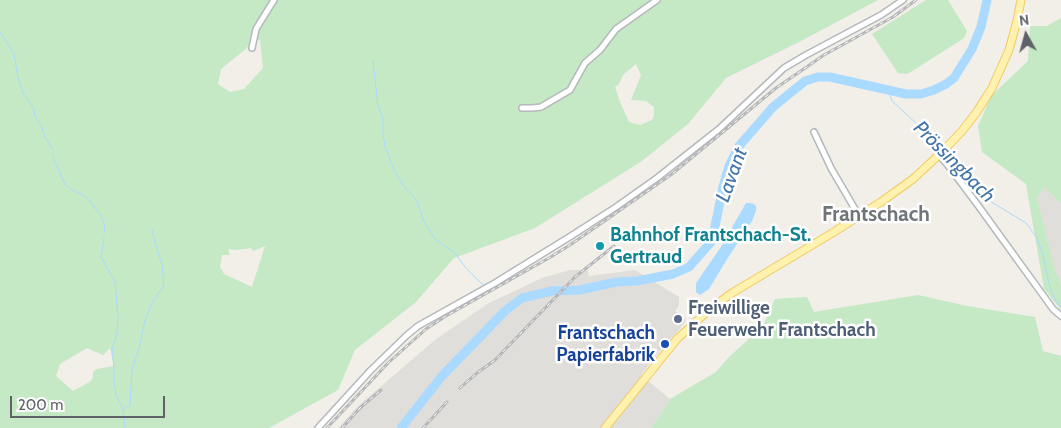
<!DOCTYPE html>
<meta charset="utf-8">
<style>
body{margin:0}
#map{position:relative;width:1061px;height:428px;overflow:hidden;background:#f1efe8;font-family:Cabin,sans-serif}
canvas{display:block}
.north{position:absolute;left:1001px;top:10px;width:50px;height:50px;-webkit-text-stroke:4px #fff;paint-order:stroke;rotate:353deg;font-size:14px;font-weight:700;line-height:20px;text-align:center;color:#5f6368}
.north::after{content:'';display:block;margin:auto;width:18px;height:22px;background:#5f6368;clip-path:polygon(50% 0,100% 100%,50% 72%,0 100%)}
.scale{position:absolute;left:10px;top:396px;width:155px;height:22px;box-sizing:border-box;border:2px solid #5f6368;border-top:0;padding-left:6px;font-size:15px;line-height:18px;white-space:nowrap;color:#5f6368;-webkit-text-stroke:4px #fff;paint-order:stroke}
</style>
<div id="map">
<canvas width="1061" height="428"></canvas>
<div class="north">N</div>
<div class="scale">200 m</div>
</div>
<script>
const ctx = document.querySelector('canvas').getContext('2d');
ctx.lineJoin = 'round';
function fillPath(path, color) { ctx.fillStyle = color; ctx.fill(path, 'evenodd'); }
const shape = rows => new Path2D(rows.map(r => 'M' + r).join(''));
function trace(path, color, width, dash) { ctx.strokeStyle = color; ctx.lineWidth = width; ctx.lineCap = dash ? 'butt' : 'round'; ctx.setLineDash(dash || []); ctx.stroke(path); }
function drawText(font, color, halo, rows, align = 'center') {
  ctx.font = font + ' Cabin,sans-serif'; ctx.lineWidth = 5; ctx.setLineDash([]); ctx.textBaseline = 'middle'; ctx.strokeStyle = halo; ctx.fillStyle = color; for (const [text, x, y, turn = 0] of rows) {
    ctx.save(); ctx.translate(x, y); ctx.rotate((+turn || 0) * Math.PI / 180); ctx.textAlign = isNaN(turn) ? turn : align; if (halo) ctx.strokeText(text, 0, 0); ctx.fillText(text, 0, 0); ctx.restore();
  }
}
fillPath(shape([
 [1044,187,1061,204,1061,285,1055,270,1037,198],
 [570,270,588,270,589,276,635,270,679,297,679,306,675,311,686,320,678,331,666,343,641,375,670,399,651,428,338,428,358,406,436,339,489,303,542,278]
]), '#e0deda');
fillPath(shape([
 [0,0,878,0,803,40,726,78,688,124,642,161,535,228,454,258,416,302,355,350,338,390,269,428,0,428],
 [251,39,260,40,263,68,244,89,230,92,218,84,221,69,247,48],
 [636,64,641,75,631,100,646,101,654,107,654,115,652,120,640,125,629,122,620,102,615,87,619,84,623,75],
 [265,246,252,287,224,274,220,267,222,255,230,255,228,249,236,250,251,248,253,251],
 [87,348,103,355,110,348,114,366,97,369,93,372,93,377,91,381,73,391,56,376,60,364],
 [926,0,948,0,967,31,964,38,914,70,907,74,898,73,872,34],
 [1061,18,1061,204,1044,187,1037,198,1055,270,1061,285,1061,310,1044,289,1026,184,982,152,978,126,991,96,1028,61,1030,26,1047,26],
 [918,295,967,306,1035,317,1043,351,1061,356,1061,428,651,428,670,399,716,372,728,358,763,326,775,299,807,297,814,312]
]), '#c5e8c5');
fillPath(shape([
 [746,203,750,203,754,204,756,206,756,211,752,221,729,256,709,289,700,295,696,292,696,283,721,247]
]), '#aadaff');
trace(shape([
 [0,32,14,54,18,78,23,93,34,109,35,117,42,127,44,135,53,150],
 [373,61,378,106,383,119,383,133,385,147,395,172,404,186,417,201,423,220,436,240,454,252,465,267,484,286],
 [889,91,892,101,942,147],
 [947,151,968,171,974,183,985,198,1026,223,1037,238,1043,255,1050,288,1055,299,1061,307],
 [53,154,54,160,65,184,70,189,83,195,90,201,101,216,104,224,105,232],
 [104,238,101,257,115,282,118,316,117,334,112,349,114,369,114,381,116,395,123,409,125,428],
 [492,317,495,322],
 [124,409,130,405,132,369,139,349,145,320,152,303,164,285,162,265,154,239,152,229]
]), '#aadaff', 1);
trace(shape([
 [401,428,442,376,505,311,522,298,552,291,580,290,616,282,637,281,673,274,689,267,712,241,723,187,729,166,739,146,773,107,805,81,818,77,830,77,906,94,921,94,934,90,946,84,954,78,972,49,981,27,987,0]
]), '#aadaff', 9);
const minor = shape([
 [252,48,256,29,274,0],
 [522,108,532,108,541,107,570,90,585,63,600,50,616,29,657,0],
 [814,132,831,168,859,216],
 [939,155,947,164,977,204,1053,309,1061,316],
 [318,428,371,370,406,336,418,326,495,283,571,236,616,207,657,178,719,129,784,68,806,55,881,15,903,0]
]);
const major = shape([
 [605,428,677,339,710,309,732,293,834,232,881,202,913,179,942,152,962,131,976,113,992,88,1009,50,1017,21,1021,0]
]);
trace(minor, '#b5b8bc', 8);
trace(major, '#f2c960', 9);
trace(minor, '#fff', 5);
trace(major, '#fff2af', 7);
const rail = shape([
 [460,388,477,373,495,360,575,277,614,246],
 [327,428,388,363,426,329,446,316,549,258,570,245,672,174,776,88,795,75,824,55,893,17,916,0],
 [342,428,360,408,381,390],
 [423,428,447,402]
]);
trace(rail, '#b6b7b8', 3);
trace(rail, '#fff', 1, [4]);
for (const [x, y, r, color] of [
 [600,246,5,"#0f9aa8"],
 [678,319,5,"#5c6f8a"],
 [665,344,5,"#1a4fb4"]
]) { const dot = new Path2D(); dot.arc(x, y, r, 0, 2 * Math.PI); ctx.fillStyle = color; ctx.fill(dot); trace(dot, '#fff', 2); }
drawText('bold 19px', '#0d838f', '#fff', [
 ["Bahnhof Frantschach-St.",610,235],
 ["Gertraud",610,257]
], 'left');
drawText('bold 19px', '#4e5e75', '#fff', [
 ["Freiwillige",688,308],
 ["Feuerwehr Frantschach",688,330]
], 'left');
drawText('bold 19px', '#164399', '#fff', [
 ["Frantschach",655,333],
 ["Papierfabrik",655,355]
], 'right');
drawText('italic 20px', '#4174aa', '#fff', [
 ["Prössingbach",954,162,45],
 ["Lavant",732,175,-70]
]);
drawText('bold 21px', '#70757a', '#fff', [
 ["Frantschach",876,215]
]);
</script>
